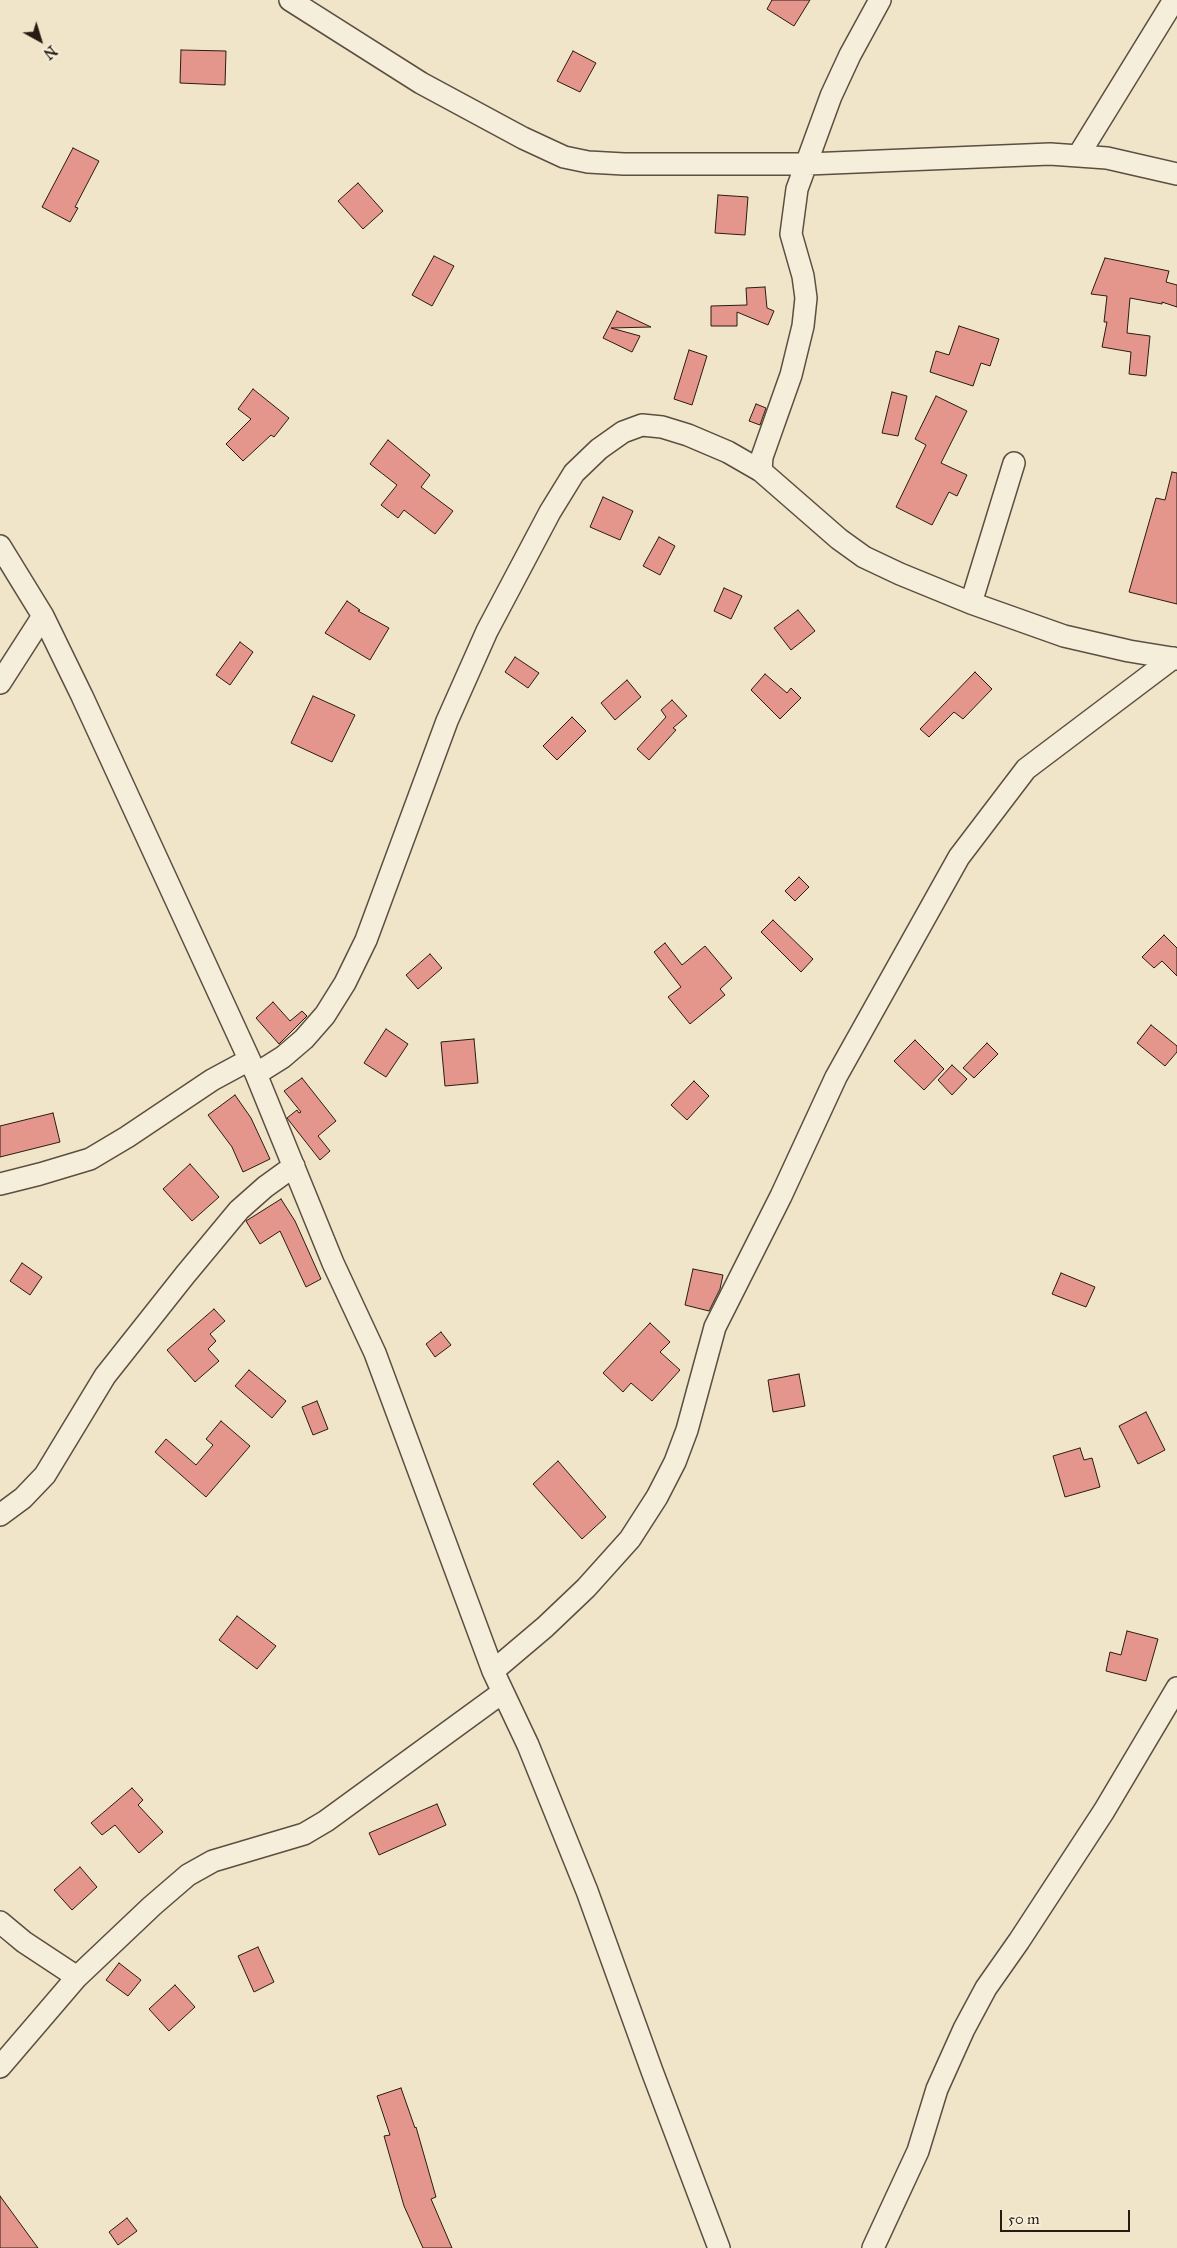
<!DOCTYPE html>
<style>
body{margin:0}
#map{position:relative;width:1177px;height:2248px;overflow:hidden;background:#f0e5c8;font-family:"IM FELL Great Primer",serif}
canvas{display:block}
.north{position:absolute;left:15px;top:15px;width:50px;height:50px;-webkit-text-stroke:4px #f5eedb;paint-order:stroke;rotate:141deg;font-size:14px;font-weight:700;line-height:20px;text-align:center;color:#2a1b12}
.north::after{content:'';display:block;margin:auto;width:18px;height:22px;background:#2a1b12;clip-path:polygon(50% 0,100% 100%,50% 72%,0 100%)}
.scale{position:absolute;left:1000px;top:2210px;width:130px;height:22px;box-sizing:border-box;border:2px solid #2a1b12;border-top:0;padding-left:6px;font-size:15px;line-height:18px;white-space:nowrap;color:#2a1b12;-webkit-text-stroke:4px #f5eedb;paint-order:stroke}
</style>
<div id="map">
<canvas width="1177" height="2248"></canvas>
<div class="north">N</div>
<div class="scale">50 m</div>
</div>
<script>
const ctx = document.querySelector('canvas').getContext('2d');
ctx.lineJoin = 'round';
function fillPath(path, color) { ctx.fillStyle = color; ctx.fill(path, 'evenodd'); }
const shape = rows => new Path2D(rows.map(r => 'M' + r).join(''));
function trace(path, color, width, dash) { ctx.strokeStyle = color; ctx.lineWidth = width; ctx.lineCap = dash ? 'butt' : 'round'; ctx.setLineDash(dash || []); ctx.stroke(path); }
const building = shape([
 [772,0,810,0,794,26,767,9,772,0],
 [181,50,226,51,225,85,180,83,181,50],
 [573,51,596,63,580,92,557,81,573,51],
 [73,148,99,161,75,207,78,208,70,222,42,207,73,148],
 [358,183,383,211,363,229,338,201,358,183],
 [718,195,748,197,745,235,715,233,718,195],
 [434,256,454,266,432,306,412,295,434,256],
 [1105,258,1169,271,1166,282,1177,285,1177,307,1162,302,1162,304,1130,298,1127,333,1150,336,1146,376,1129,374,1131,352,1102,347,1107,322,1104,322,1107,296,1091,294,1105,258],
 [765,287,767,308,774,311,768,325,737,312,737,326,711,326,711,306,747,305,746,288,765,287],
 [617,311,651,327,611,328,640,336,632,352,603,338,617,311],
 [959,326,999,339,990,366,981,363,973,386,930,372,936,351,949,355,959,326],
 [689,350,707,356,692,405,674,399,689,350],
 [253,389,289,418,274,437,271,435,243,461,226,444,251,419,238,409,253,389],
 [892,392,907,396,898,436,882,433,892,392],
 [936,396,967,411,941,463,967,475,957,496,949,492,932,525,896,507,926,445,915,439,936,396],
 [756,404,766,408,760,425,749,421,756,404],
 [388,440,430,475,421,487,453,511,435,534,404,510,398,518,381,505,397,485,370,464,388,440],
 [1172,472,1177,473,1177,604,1129,592,1156,498,1165,500,1172,472],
 [603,497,633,511,620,540,590,527,603,497],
 [659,537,675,546,660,575,643,566,659,537],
 [724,588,742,596,731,619,714,611,724,588],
 [347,601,360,610,358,611,389,628,370,660,325,633,347,601],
 [798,610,815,631,791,650,774,628,798,610],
 [240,642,253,652,230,685,216,675,240,642],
 [515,657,539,673,528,688,505,672,515,657],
 [975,672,992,689,963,719,954,712,929,737,920,729,975,672],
 [765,674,787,693,791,688,801,698,780,719,751,690,765,674],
 [627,680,641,697,615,720,601,703,627,680],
 [313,696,355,715,332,762,291,743,313,696],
 [672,700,687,716,673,728,676,730,649,760,637,749,666,717,661,710,672,700],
 [572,717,586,731,557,760,543,746,572,717],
 [799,877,809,887,795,901,785,891,799,877],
 [773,920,813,959,801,972,761,932,773,920],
 [1164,935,1177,948,1177,976,1162,961,1154,968,1142,957,1164,935],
 [665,943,682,965,705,946,732,978,720,989,725,995,690,1024,668,997,681,987,654,952,665,943],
 [430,954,442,968,418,989,406,975,430,954],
 [273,1002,290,1021,302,1011,307,1016,279,1044,256,1018,273,1002],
 [1151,1025,1177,1046,1177,1052,1165,1066,1137,1043,1151,1025],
 [386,1029,408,1044,386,1077,364,1063,386,1029],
 [474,1039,478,1083,445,1086,441,1042,474,1039],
 [915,1040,944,1069,924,1090,894,1061,915,1040],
 [987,1043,998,1054,974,1078,963,1068,987,1043],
 [952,1065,967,1079,952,1095,938,1080,952,1065],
 [302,1078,336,1121,318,1136,330,1151,320,1160,287,1118,297,1110,299,1113,301,1112,284,1091,302,1078],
 [694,1081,709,1096,687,1120,671,1105,694,1081],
 [235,1095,251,1118,270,1159,243,1172,232,1147,208,1115,235,1095],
 [53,1113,60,1142,0,1157,0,1126,53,1113],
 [190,1164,219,1197,192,1221,163,1189,190,1164],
 [281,1199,295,1221,321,1279,306,1287,280,1231,260,1244,246,1221,281,1199],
 [22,1263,42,1277,30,1295,10,1281,22,1263],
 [693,1269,723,1275,720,1289,709,1311,685,1305,693,1269],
 [1061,1273,1095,1287,1086,1307,1052,1294,1061,1273],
 [214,1309,225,1321,210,1334,216,1341,208,1349,219,1361,195,1382,167,1350,214,1309],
 [650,1323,670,1342,660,1352,680,1370,652,1401,631,1383,623,1392,603,1373,650,1323],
 [441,1332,451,1345,435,1357,426,1344,441,1332],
 [249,1370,286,1401,272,1418,235,1386,249,1370],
 [799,1374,805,1406,773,1412,768,1380,799,1374],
 [317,1401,328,1429,313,1435,302,1407,317,1401],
 [1146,1412,1165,1450,1138,1464,1119,1426,1146,1412],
 [221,1421,250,1446,206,1497,155,1452,166,1439,196,1465,213,1445,206,1439,221,1421],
 [1080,1448,1084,1460,1092,1458,1100,1487,1065,1497,1053,1456,1080,1448],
 [558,1461,606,1517,582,1539,533,1484,558,1461],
 [237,1616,276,1646,257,1669,219,1640,237,1616],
 [1127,1631,1158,1639,1146,1681,1106,1671,1110,1652,1121,1655,1127,1631],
 [132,1788,143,1800,138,1805,163,1832,139,1853,115,1825,102,1835,91,1823,132,1788],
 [437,1804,446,1825,379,1855,369,1833,437,1804],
 [80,1867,97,1887,72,1910,54,1890,80,1867],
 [258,1947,274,1982,254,1992,238,1956,258,1947],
 [119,1963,141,1980,128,1996,106,1980,119,1963],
 [175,1985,195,2007,169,2031,149,2009,175,1985],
 [401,2088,415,2128,416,2127,436,2197,431,2199,452,2248,423,2248,404,2206,384,2136,390,2135,377,2096,401,2088],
 [0,2196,38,2248,0,2248,0,2196],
 [127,2218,137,2231,118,2245,109,2232,127,2218]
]);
fillPath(building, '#e5968c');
trace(building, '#2a1b12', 1);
const minor = shape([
 [290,0,421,83,523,138,564,157,588,162,624,164,808,164,1050,154,1107,158,1177,174],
 [1078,156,1174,0],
 [761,471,762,457,791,375,803,326,806,298,803,276,791,234,797,189,831,96,850,55,880,0],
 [0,546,43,616,82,696,256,1074,333,1263,375,1353,493,1671,528,1745,587,1891,652,2071,719,2248],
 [971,603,1014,463],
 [0,683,43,616],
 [256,1074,283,1057,304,1039,325,1015,345,983,366,940,447,721,487,631,550,512,574,473,599,449,623,432,642,425,662,427,688,435,728,452,761,471,839,539,864,557,900,574,971,603,1064,636,1129,651,1177,659],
 [0,1184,40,1174,90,1159,127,1137,212,1080,249,1060],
 [0,1515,23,1498,45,1475,105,1376,185,1275,239,1210,265,1187,294,1166],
 [493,1671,545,1627,586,1588,630,1539,657,1497,675,1462,687,1430,715,1327,781,1196,836,1077,959,857,1026,769,1173,658],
 [0,1922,24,1942,77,1977],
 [0,2067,77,1977,152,1906,188,1875,213,1861,304,1834,326,1821,503,1692],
 [873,2248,918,2151,937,2089,964,2029,986,1988,1019,1941,1104,1811,1177,1688]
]);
trace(minor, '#5c4e40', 24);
trace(minor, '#f5eedb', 21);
</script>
